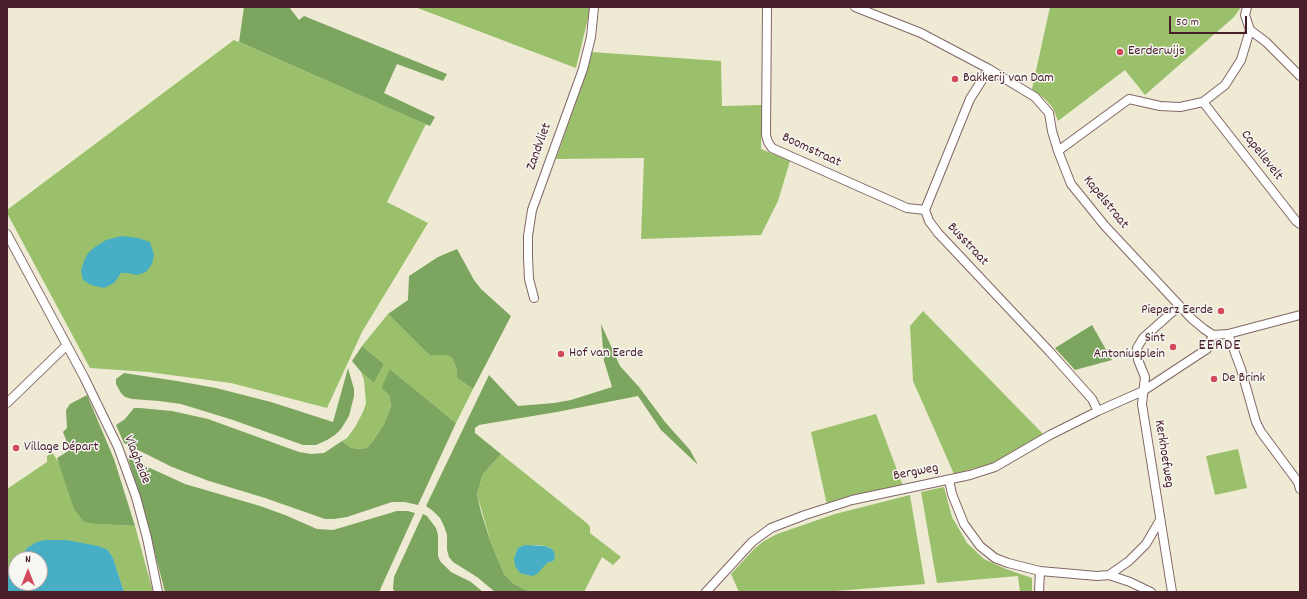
<!DOCTYPE html>
<meta charset="utf-8">
<style>
body{margin:0}
#map{position:relative;width:1307px;height:599px;overflow:hidden;background:#eeead4;font-family:Dekko,sans-serif}
canvas{display:block}
.frame{position:absolute;inset:0;border:8px solid #4a1f2b;pointer-events:none}
.north{position:absolute;left:8px;top:551px;width:40px;height:40px;box-sizing:border-box;background:#f6f6f2;border:1px solid #b1a0a2;border-radius:50%;rotate:0deg;font-size:11px;font-weight:700;line-height:16px;text-align:center;color:#4a1f2b}
.north::after{content:'';display:block;margin:auto;width:14px;height:18px;background:#d1495b;clip-path:polygon(50% 0,100% 100%,50% 72%,0 100%)}
.scale{position:absolute;left:1169px;top:16px;width:78px;height:18px;box-sizing:border-box;border:2px solid #4a1f2b;border-top:0;padding-left:5px;font-size:12px;line-height:14px;white-space:nowrap;color:#4a1f2b;-webkit-text-stroke:3px #f6f6f2;paint-order:stroke}
</style>
<div id="map">
<canvas width="1307" height="599"></canvas>
<div class="frame"></div>
<div class="north">N</div>
<div class="scale">50 m</div>
</div>
<script>
const ctx = document.querySelector('canvas').getContext('2d');
ctx.lineJoin = 'round';
function fillPath(path, color) { ctx.fillStyle = color; ctx.fill(path, 'evenodd'); }
const shape = rows => new Path2D(rows.map(r => 'M' + r).join(''));
function trace(path, color, width, dash) { ctx.strokeStyle = color; ctx.lineWidth = width; ctx.lineCap = dash ? 'butt' : 'round'; ctx.setLineDash(dash || []); ctx.stroke(path); }
function drawText(font, color, halo, rows, align = 'center') {
  ctx.font = font + ' Dekko,sans-serif'; ctx.lineWidth = 3; ctx.setLineDash([]); ctx.textBaseline = 'middle'; ctx.strokeStyle = halo; ctx.fillStyle = color; for (const [text, x, y, turn = 0] of rows) {
    ctx.save(); ctx.translate(x, y); ctx.rotate((+turn || 0) * Math.PI / 180); ctx.textAlign = isNaN(turn) ? turn : align; if (halo) ctx.strokeText(text, 0, 0); ctx.fillText(text, 0, 0); ctx.restore();
  }
}
fillPath(shape([
 [415,7,590,7,589,14,576,68],
 [1050,7,1241,7,1234,17,1145,95,1125,70,1058,121,1053,108,1046,100,1032,89],
 [234,40,426,124,387,202,428,223,362,332,327,408,231,383,148,372,90,368,7,213,7,210],
 [591,52,721,61,722,106,762,105,761,149,790,161,778,201,761,235,641,239,644,158,556,159,581,87],
 [923,311,1046,437,997,462,954,474,913,381,910,326],
 [388,314,426,352,430,355,447,355,452,358,457,370,457,378,473,389,456,423,390,369,389,395,391,406,384,424,373,441,367,448,356,449,350,447,342,441,347,438,355,427,363,412,366,403,364,380,361,372,374,383,384,364,362,346],
 [876,414,903,486,827,505,811,432],
 [1238,449,1247,488,1215,495,1206,456],
 [52,452,97,524,135,526,153,592,124,592,113,558,108,550,67,540,27,548,18,559,16,559,16,562,7,572,7,489,47,462,47,456],
 [501,454,588,524,590,527,590,533,621,557,613,565,602,557,584,592,530,592,514,584,504,574,491,543,477,494,483,474],
 [536,545,545,546,552,549,553,561,547,563,514,558,518,548],
 [944,487,952,517,967,543,984,559,1006,569,1032,578,1032,592,1020,592,1018,576,937,583,921,492],
 [910,495,925,584,823,592,739,592,731,574,755,548,764,541,777,534,835,514]
]), '#9bc06b');
fillPath(shape([
 [244,7,289,7,299,20,304,16,447,74,443,81,397,64,384,93,435,117,430,126,239,42],
 [457,249,474,280,481,289,511,316,473,389,457,378,457,370,452,358,447,355,430,355,426,352,388,314,408,300,409,276,438,257],
 [601,324,620,366,639,387,665,422,690,450,698,465,661,430,638,396,557,412,479,425,475,428,475,433,501,454,483,474,477,494,481,512,491,543,504,574,514,584,530,592,495,592,477,577,453,562,449,557,447,550,447,535,444,526,440,518,433,511,426,506,489,375,518,406,554,403,571,400,612,387,604,361],
 [1092,325,1112,360,1075,370,1055,348],
 [362,346,384,364,374,383,361,372,352,361],
 [348,368,354,389,354,396,349,416,341,429,335,435,327,440,316,445,303,445,233,420,181,404,159,401,132,399,125,397,121,393,116,384,116,379,124,373,177,381,216,388,271,402,333,422],
 [390,369,456,423,418,505,405,502,392,502,347,517,334,519,325,519,265,498,209,481,172,467,124,443,116,425,125,419,134,408,140,408,172,411,208,419,299,452,311,454,324,453,342,441,350,447,356,449,367,448,373,441,384,424,391,406,389,395,382,388,383,384],
 [87,395,114,459,135,526,97,524,84,522,74,509,57,458,70,450,63,432,67,428,66,410,70,404],
 [128,458,185,484,260,506,285,515,317,529,333,530,397,511,408,511,415,513,379,592,165,592,143,508],
 [423,514,427,516,436,528,438,535,438,556,440,561,451,572,471,582,483,592,395,592,393,589,394,577]
]), '#7ca65f');
fillPath(shape([
 [122,236,138,238,150,242,154,255,152,264,146,272,137,275,128,273,121,273,114,283,104,288,91,285,83,280,81,271,84,261,88,253,95,247,106,240],
 [45,540,67,540,98,546,108,550,113,558,124,592,7,592,7,572,16,562,16,583,40,583,40,559,18,559,27,548,37,542],
 [525,545,545,546,552,549,554,552,555,558,553,561,547,563,537,574,532,576,520,573,515,566,514,558,518,548]
]), '#47aec6');
const minor = shape([
 [767,7,766,135,768,142,772,148,907,208,925,210],
 [855,7,921,33,989,69,1035,97,1049,113,1052,131,1058,151,1071,184,1105,226,1192,319,1204,329,1213,335,1228,334,1300,315],
 [1250,30,1266,42,1300,76],
 [989,69,970,99,925,210,929,221,938,233,1050,352,1092,399,1098,411],
 [1203,102,1296,221,1300,224],
 [1058,151,1129,99,1160,106,1180,107,1203,102,1225,85,1241,60,1250,30,1245,15,1247,7],
 [7,234,84,377,118,447,136,497,147,538,158,592],
 [534,298,529,279,528,257,528,236,532,210,583,69,591,37,594,7],
 [1228,334,1241,369,1256,422,1261,432,1298,482,1300,489],
 [7,403,67,345],
 [949,480,952,494,964,524,980,546,995,558,1008,563,1040,571,1039,592],
 [1040,571,1097,576,1109,575,1130,582,1151,592],
 [1109,575,1129,561,1146,544,1160,520],
 [706,592,752,542,771,528,805,515,852,500,970,475,995,467,1050,435,1098,411,1143,391,1207,349,1213,335],
 [1172,592,1142,404,1145,377,1138,360,1137,348,1143,338,1179,306]
]);
trace(minor, '#836666', 10);
trace(minor, '#fff', 8);
for (const [x, y, r, color] of [
 [1120,52,4,"#d1495b"],
 [955,79,4,"#d1495b"],
 [1221,311,4,"#d1495b"],
 [1173,347,4,"#d1495b"],
 [561,354,4,"#d1495b"],
 [1214,379,4,"#d1495b"],
 [16,448,4,"#d1495b"]
]) { const dot = new Path2D(); dot.arc(x, y, r, 0, 2 * Math.PI); ctx.fillStyle = color; ctx.fill(dot); trace(dot, '#f6f6f2', 1.5); }
drawText('14px', '#4a1f2b', '#f6f6f2', [
 ["Eerderwijs",1128,52],
 ["Bakkerij van Dam",963,79],
 ["Pieperz Eerde",1213,311,"right"],
 ["Sint",1165,339,"right"],
 ["Antoniusplein",1165,355,"right"],
 ["Hof van Eerde",569,354],
 ["De Brink",1222,379],
 ["Village Départ",24,448]
], 'left');
drawText('14px', '#4a1f2b', '#f6f6f2', [
 ["Zandvliet",540,147,-70],
 ["Boomstraat",811,151,25],
 ["Capellevelt",1261,156,52],
 ["Kapelstraat",1105,203,51],
 ["Busstraat",967,245,47],
 ["Kerkhoefweg",1163,454,81],
 ["Vlagheide",136,460,68],
 ["Bergweg",916,473,-11]
]);
ctx.letterSpacing = '1px';
drawText('16px', '#4a1f2b', '#f6f6f2', [
 ["EERDE",1220,347]
]);
ctx.letterSpacing = '0px';
</script>
